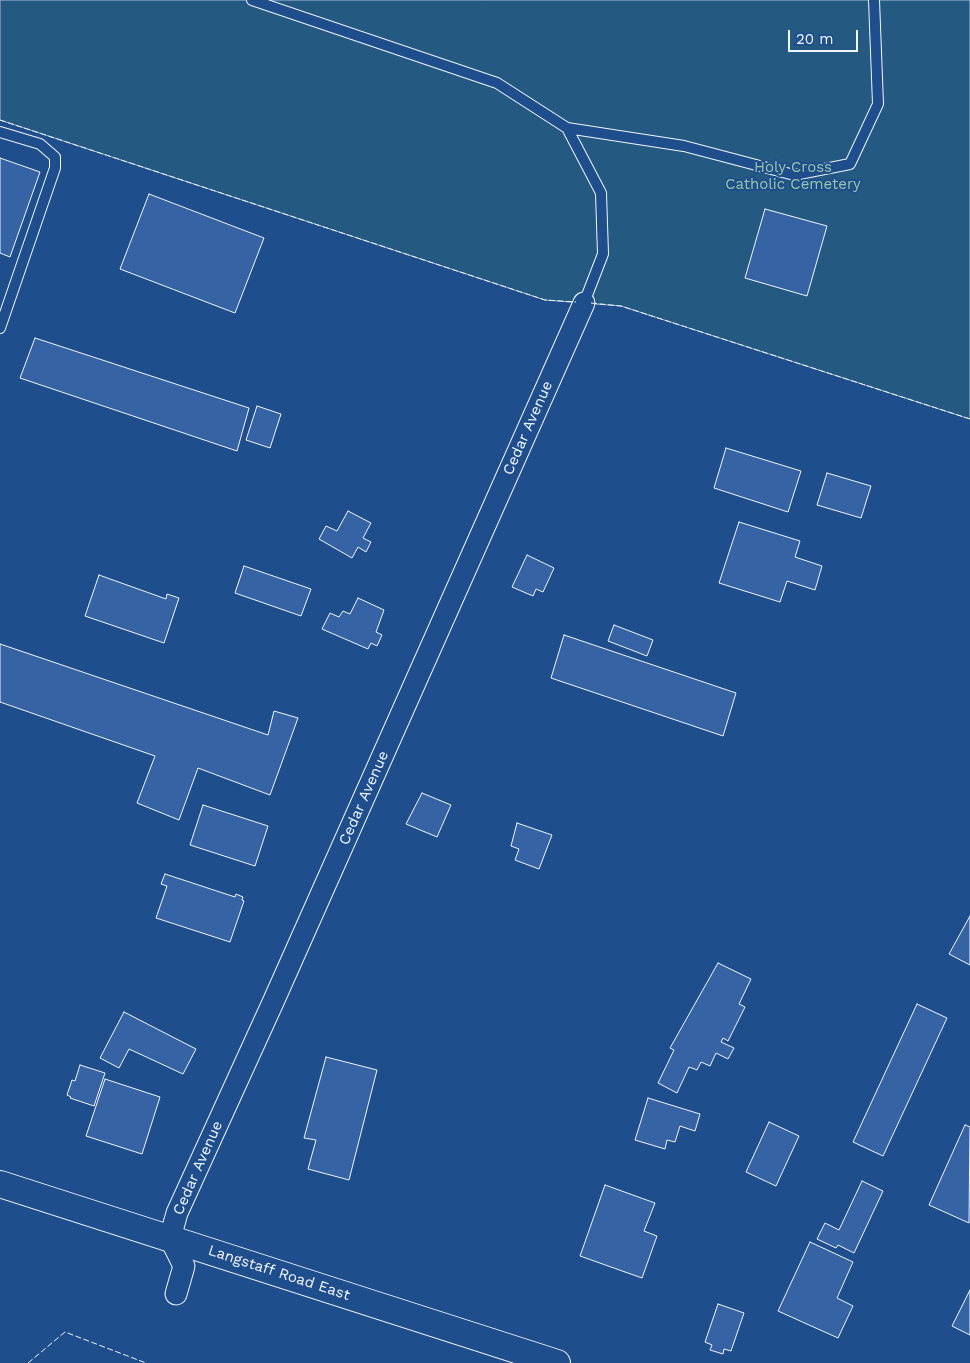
<!DOCTYPE html>
<style>
body{margin:0}
#map{position:relative;width:970px;height:1363px;overflow:hidden;background:#1f4e8c;font-family:"Work Sans",sans-serif}
canvas{display:block}
.scale{position:absolute;left:788px;top:30px;width:70px;height:22px;box-sizing:border-box;border:2px solid #f2f6ff;border-top:0;padding-left:6px;font-size:15px;line-height:18px;white-space:nowrap;color:#f2f6ff;-webkit-text-stroke:4px #1f4e8c;paint-order:stroke}
</style>
<div id="map">
<canvas width="970" height="1363"></canvas>
<div class="scale">20 m</div>
</div>
<script>
const ctx = document.querySelector('canvas').getContext('2d');
ctx.lineJoin = 'round';
function fillPath(path, color) { ctx.fillStyle = color; ctx.fill(path, 'evenodd'); }
const shape = rows => new Path2D(rows.map(r => 'M' + r).join(''));
function trace(path, color, width, dash) { ctx.strokeStyle = color; ctx.lineWidth = width; ctx.lineCap = dash ? 'butt' : 'round'; ctx.setLineDash(dash || []); ctx.stroke(path); }
function drawText(font, color, halo, rows, align = 'center') {
  ctx.font = font + ' "Work Sans",sans-serif'; ctx.lineWidth = 4; ctx.setLineDash([]); ctx.textBaseline = 'middle'; ctx.strokeStyle = halo; ctx.fillStyle = color; for (const [text, x, y, turn = 0] of rows) {
    ctx.save(); ctx.translate(x, y); ctx.rotate((+turn || 0) * Math.PI / 180); ctx.textAlign = isNaN(turn) ? turn : align; if (halo) ctx.strokeText(text, 0, 0); ctx.fillText(text, 0, 0); ctx.restore();
  }
}
const green = shape([
 [0,0,970,0,970,419,621,306,545,300,0,120,0,0]
]);
fillPath(green, '#245a82');
trace(green, '#a8bbd7', 1);
const building = shape([
 [0,158,40,172,10,257,0,253,0,158],
 [149,194,264,238,235,313,120,269,149,194],
 [765,209,827,226,807,296,745,278,765,209],
 [35,338,249,408,237,451,20,378,35,338],
 [257,406,281,414,270,448,246,440,257,406],
 [726,448,801,471,788,512,714,488,726,448],
 [827,473,871,486,861,518,817,505,827,473],
 [348,511,371,523,363,538,371,542,366,552,358,547,352,558,319,539,326,526,337,531,348,511],
 [739,522,800,541,795,557,822,566,815,590,787,581,780,602,719,583,739,522],
 [527,555,554,568,543,592,536,589,533,596,512,587,527,555],
 [244,566,311,589,301,616,235,593,244,566],
 [99,575,166,599,167,594,179,598,164,643,85,616,99,575],
 [358,598,384,610,376,632,382,635,377,646,371,643,368,649,322,629,330,613,339,617,343,611,350,614,358,598],
 [614,625,653,640,647,656,608,641,614,625],
 [564,635,736,693,723,736,551,678,564,635],
 [0,644,268,735,274,711,298,718,270,795,198,768,179,820,137,803,155,756,0,702,0,644],
 [422,793,451,805,437,837,406,824,422,793],
 [203,805,268,826,255,866,190,845,203,805],
 [517,823,552,835,539,869,515,860,519,849,511,846,517,823],
 [165,874,235,897,236,894,243,897,242,900,244,901,230,942,156,918,167,886,161,884,165,874],
 [970,916,970,965,949,954,970,916],
 [718,963,751,979,739,1004,745,1007,728,1041,723,1038,721,1042,734,1048,728,1059,716,1053,710,1066,701,1062,697,1070,689,1067,677,1093,658,1083,674,1050,670,1048,718,963],
 [917,1004,947,1018,883,1156,853,1142,917,1004],
 [124,1012,196,1049,183,1074,129,1049,119,1068,100,1058,124,1012],
 [326,1057,377,1070,349,1180,308,1169,316,1140,304,1138,326,1057],
 [80,1065,105,1073,94,1106,70,1098,71,1097,67,1095,72,1080,75,1081,80,1065],
 [105,1079,160,1097,142,1154,86,1136,105,1079],
 [648,1098,700,1114,695,1131,680,1126,675,1142,667,1140,665,1149,635,1140,648,1098],
 [769,1122,799,1136,776,1186,746,1172,769,1122],
 [965,1125,970,1127,969,1223,929,1205,965,1125],
 [862,1181,883,1191,854,1253,838,1245,836,1248,817,1239,825,1223,839,1230,862,1181],
 [605,1185,655,1203,644,1231,657,1236,642,1278,580,1256,605,1185],
 [810,1242,853,1262,837,1298,853,1306,838,1338,778,1311,810,1242],
 [970,1290,970,1335,952,1326,970,1290],
 [718,1304,744,1313,731,1351,724,1349,723,1354,710,1350,712,1345,705,1342,718,1304]
]);
fillPath(building, '#3563a3');
trace(building, '#f2f6ff', 1);
const service = shape([
 [252,0,497,83,567,128,684,146,794,175,850,164,878,104,874,0],
 [567,128,601,193,603,254,584,303],
 [0,132,40,144,55,157,55,168,0,328]
]);
const minor = shape([
 [176,1294,184,1266,170,1238,177,1213,274,1000,584,303]
]);
const tertiary = shape([
 [0,1184,557,1363]
]);
trace(service, '#f2f6ff', 12);
trace(minor, '#f2f6ff', 23);
trace(tertiary, '#f2f6ff', 28);
trace(service, '#1f4e8c', 10);
trace(minor, '#1f4e8c', 21);
trace(tertiary, '#1f4e8c', 26);
trace(shape([
 [0,120,545,300,576,302],
 [591,303,621,306,970,419],
 [28,1363,65,1332,146,1363]
]), '#f2f6ff', 1, [6, 2.5]);
drawText('15px', '#97c8a6', '#1f4e8c', [
 ["Holy Cross",793,168],
 ["Catholic Cemetery",793,185]
]);
drawText('15px', '#f2f6ff', '#1f4e8c', [
 ["Cedar Avenue",528,428,-66],
 ["Cedar Avenue",364,798,-66],
 ["Cedar Avenue",198,1168,-66],
 ["Langstaff Road East",279,1273,18]
]);
</script>
